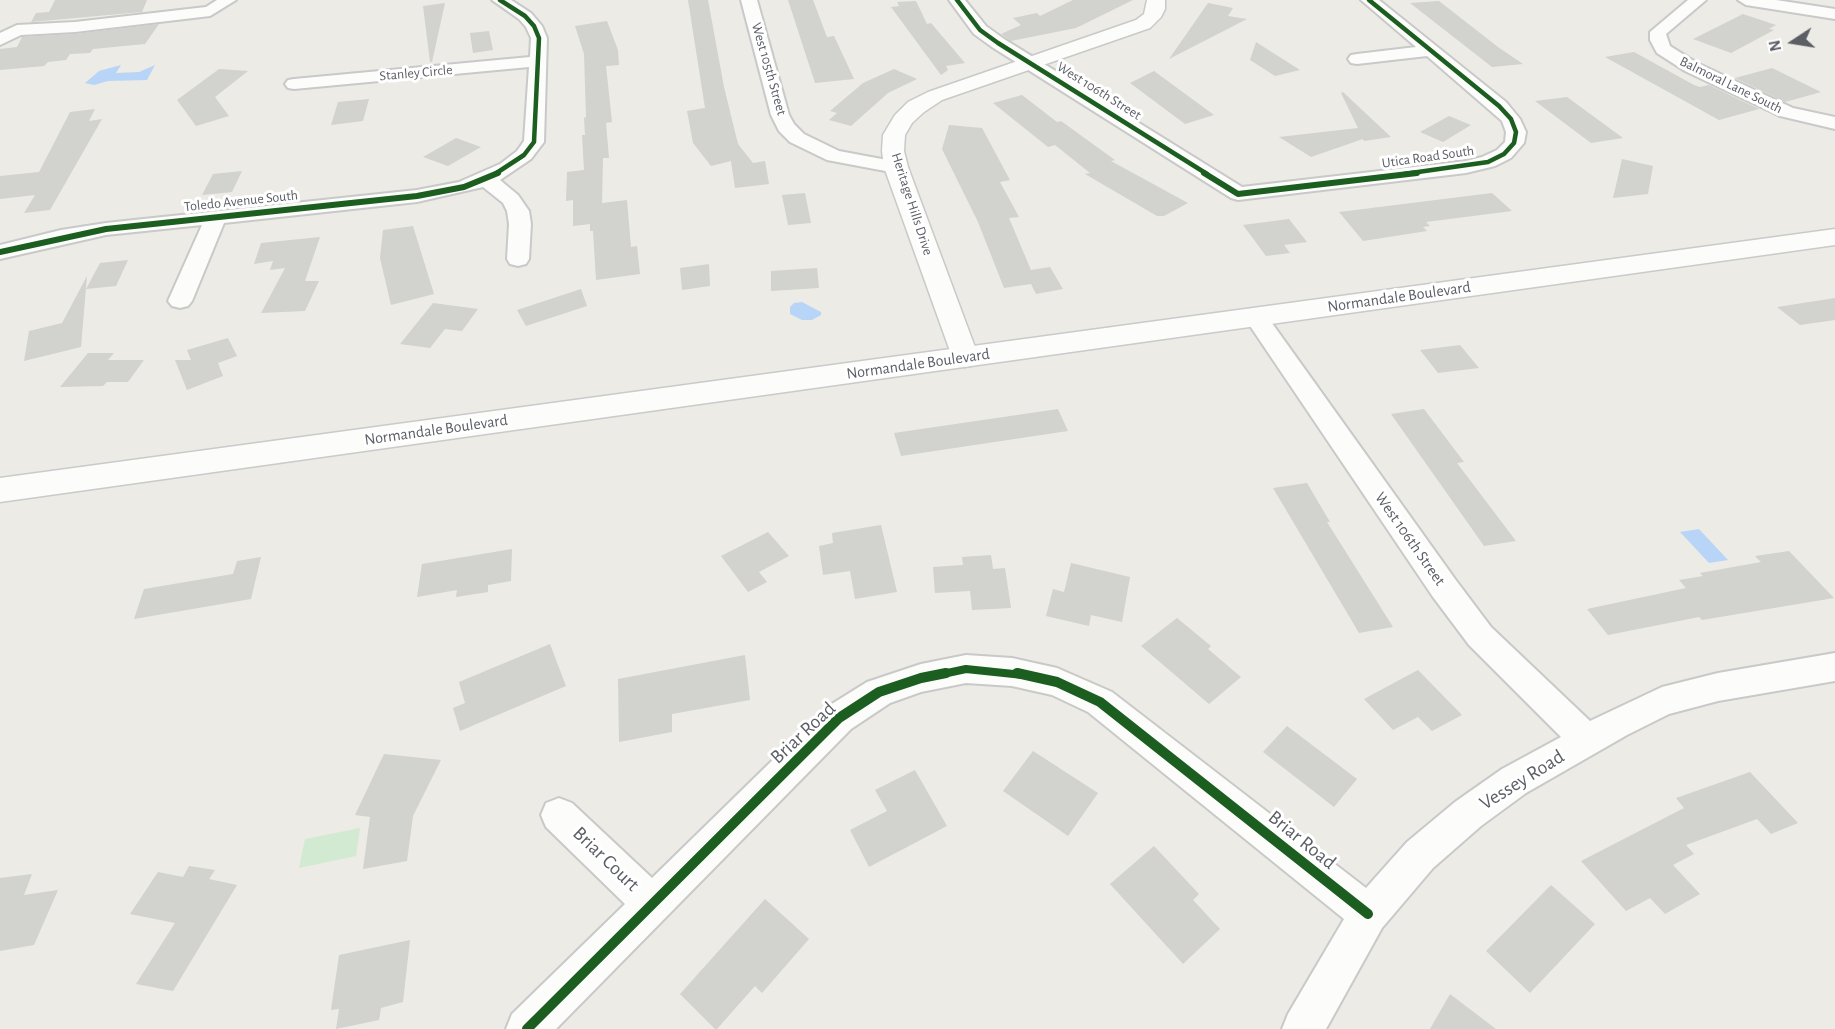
<!DOCTYPE html>
<style>
body{margin:0}
#map{position:relative;width:1835px;height:1029px;overflow:hidden;background:#ecebe5;font-family:"Alegreya Sans",sans-serif}
canvas{display:block}
.north{position:absolute;left:1763px;top:12px;width:60px;height:60px;-webkit-text-stroke:4px #fff;paint-order:stroke;rotate:258deg;font-size:16px;font-weight:700;line-height:24px;text-align:center;color:#5b5e65}
.north::after{content:'';display:block;margin:auto;width:21px;height:27px;background:#5b5e65;clip-path:polygon(50% 0,100% 100%,50% 72%,0 100%)}
</style>
<div id="map">
<canvas width="1835" height="1029"></canvas>
<div class="north">N</div>
</div>
<script>
const ctx = document.querySelector('canvas').getContext('2d');
ctx.lineJoin = 'round';
function fillPath(path, color) { ctx.fillStyle = color; ctx.fill(path, 'evenodd'); }
const shape = rows => new Path2D(rows.map(r => 'M' + r).join(''));
function trace(path, color, width, dash) { ctx.strokeStyle = color; ctx.lineWidth = width; ctx.lineCap = dash ? 'butt' : 'round'; ctx.setLineDash(dash || []); ctx.stroke(path); }
function drawText(font, color, halo, rows, align = 'center') {
  ctx.font = font + ' "Alegreya Sans",sans-serif'; ctx.lineWidth = 6; ctx.setLineDash([]); ctx.textBaseline = 'middle'; ctx.strokeStyle = halo; ctx.fillStyle = color; for (const [text, x, y, turn = 0] of rows) {
    ctx.save(); ctx.translate(x, y); ctx.rotate((+turn || 0) * Math.PI / 180); ctx.textAlign = isNaN(turn) ? turn : align; if (halo) ctx.strokeText(text, 0, 0); ctx.fillText(text, 0, 0); ctx.restore();
  }
}
fillPath(shape([
 [360,828,356,856,299,868,305,839]
]), '#d2ead1');
fillPath(shape([
 [121,65,116,73,139,72,155,65,147,80,108,81,94,85,85,83,99,71],
 [802,302,821,312,821,315,812,320,802,320,790,314,790,307,794,303],
 [1699,529,1728,560,1709,563,1680,532]
]), '#b8d5f7');
fillPath(shape([
 [55,0,147,0,142,12,31,22,36,13,49,12],
 [688,0,708,0,724,87,738,144,753,163,765,161,769,184,735,188,731,161,711,166,693,143,687,111,705,108],
 [788,0,813,0,827,37,834,36,854,79,815,83],
 [1073,0,1133,0,1076,28,1011,41,1001,34,1021,25,1013,18,1037,13,1040,16],
 [916,1,927,24,931,23,965,63,946,66,948,70,941,75,891,7,899,6,897,2],
 [1439,1,1498,47,1523,64,1492,67,1410,3],
 [445,3,432,62,430,62,423,6],
 [1208,3,1233,8,1228,16,1247,19,1169,59],
 [1743,14,1776,25,1769,29,1774,30,1731,53,1693,39],
 [607,21,618,50,619,65,606,66,612,122,606,123,609,158,603,158,602,203,627,200,631,247,637,246,640,274,596,280,593,231,590,231,590,224,573,226,573,200,566,201,567,172,584,170,582,135,585,135,584,118,586,117,584,54,575,26],
 [159,24,145,44,93,49,90,53,70,54,66,60,48,62,44,66,0,70,0,49,17,47,22,37,75,34],
 [489,31,493,50,473,53,470,33],
 [1256,42,1300,70,1275,76,1250,60],
 [1634,52,1694,85,1700,87,1709,85,1759,109,1719,120,1605,57],
 [1772,68,1821,92,1785,102,1735,78],
 [219,69,248,71,215,97,229,116,196,126,177,100],
 [894,69,917,79,888,93,851,126,829,120,837,113,830,111,863,83],
 [1154,71,1214,115,1185,124,1130,83],
 [1343,92,1391,137,1364,141,1363,139,1311,157,1279,137,1358,128,1341,93],
 [1022,95,1057,122,1061,121,1115,160,1111,161,1188,203,1164,216,1157,216,1085,174,1090,173,1055,145,1048,147,993,103],
 [1567,97,1623,138,1591,143,1535,101],
 [369,99,363,121,331,125,338,102],
 [95,109,89,121,102,119,50,210,24,213,35,195,0,199,0,176,39,172,70,112],
 [1449,116,1471,125,1443,142,1420,132],
 [949,125,982,128,1010,180,1000,182,1019,217,1009,218,1031,270,1050,267,1063,289,1036,294,1031,284,1004,288,978,222,942,149],
 [456,138,481,147,448,166,423,157],
 [1622,159,1653,166,1648,194,1613,198],
 [242,171,232,192,202,195,213,174],
 [805,193,811,223,788,225,782,195],
 [1492,193,1512,211,1426,222,1430,226,1423,227,1427,231,1363,241,1339,212],
 [1289,219,1307,242,1284,245,1290,253,1266,256,1243,225],
 [413,226,434,294,391,305,380,258,383,230],
 [320,237,305,281,319,281,305,311,261,313,285,268,270,270,273,261,254,264,261,243],
 [128,260,116,286,86,289,100,263],
 [709,264,710,286,682,290,680,268],
 [817,268,819,288,771,291,771,271],
 [87,276,81,347,24,361,29,331,62,323],
 [581,289,587,306,526,326,517,310],
 [1835,298,1835,320,1800,325,1777,307],
 [433,303,478,309,462,331,445,329,430,348,400,344],
 [228,338,237,356,218,363,223,376,187,390,175,360,191,360,187,350],
 [1460,345,1479,368,1438,373,1420,350],
 [88,353,114,353,108,360,144,360,128,382,107,382,103,386,60,387],
 [1058,409,1068,431,901,456,894,433],
 [1424,409,1464,462,1457,463,1516,541,1484,546,1391,414],
 [1307,483,1330,522,1327,522,1393,627,1359,633,1273,488],
 [881,525,897,592,855,599,850,571,823,575,819,546,833,543,832,533],
 [768,532,789,556,759,572,767,582,748,592,721,556],
 [512,549,511,581,488,585,488,592,456,597,457,590,417,597,422,564],
 [1789,551,1834,598,1702,620,1699,617,1608,635,1587,609,1686,588,1679,580,1703,576,1700,573,1761,562,1755,556],
 [991,555,993,569,1005,568,1011,608,972,610,970,591,935,593,933,567,963,565,962,557],
 [261,557,251,599,134,619,144,589,233,574,237,561],
 [1071,563,1130,577,1122,622,1091,615,1089,626,1046,616,1053,589,1064,592],
 [1177,618,1211,646,1208,649,1241,677,1209,704,1141,646],
 [550,644,566,686,460,731,453,708,465,703,459,682],
 [745,655,750,700,672,714,672,732,619,742,618,679],
 [1418,670,1462,715,1432,731,1418,717,1393,730,1364,699],
 [1287,726,1357,779,1334,807,1263,752],
 [1033,751,1098,793,1068,836,1003,791],
 [384,754,441,760,413,816,407,861,363,869,370,817,355,815],
 [915,770,947,826,869,867,850,830,887,811,875,790],
 [1750,772,1798,823,1771,834,1757,819,1686,845,1694,854,1673,865,1700,894,1665,914,1650,898,1626,911,1581,861,1684,808,1676,798],
 [1154,846,1199,894,1193,900,1220,929,1183,964,1110,884],
 [189,866,215,870,209,879,237,885,173,991,136,984,175,923,130,914,158,872,183,877],
 [32,874,24,895,58,890,34,945,0,951,0,878],
 [1551,885,1595,924,1530,993,1486,951],
 [765,899,809,939,762,993,755,986,717,1029,715,1029,680,994],
 [410,940,403,1002,381,1008,379,1020,336,1029,339,1009,331,1010,339,955],
 [1450,994,1496,1029,1430,1029]
]), '#d2d2ce');
const minor = shape([
 [217,0,236,0,210,16,75,32,21,35,0,45,0,33,17,25,75,22,206,7,217,0],
 [492,0,511,0,531,13,542,26,547,38,544,142,531,159,500,180,518,195,529,211,531,224,529,259,526,264,518,266,510,264,507,259,509,224,507,211,503,203,483,187,417,202,224,223,192,301,188,306,180,308,172,306,168,301,202,225,106,235,0,259,0,245,61,230,106,223,417,190,459,182,500,164,517,151,524,141,529,67,294,89,288,88,285,84,288,80,294,79,530,57,531,38,526,27,519,19,492,0],
 [741,0,757,0,789,115,794,124,804,134,839,151,903,163,906,167,903,171,896,173,827,160,790,142,779,131,771,115,741,0],
 [949,0,965,0,986,26,1004,39,1242,187,1466,161,1482,157,1497,150,1505,142,1506,132,1502,121,1427,56,1357,64,1351,63,1348,59,1351,55,1357,54,1416,47,1361,0,1379,0,1506,102,1520,119,1526,132,1524,143,1511,158,1495,166,1466,173,1238,200,1231,198,992,47,974,34,949,0],
 [1688,0,1706,0,1666,34,1670,46,1697,63,1793,108,1835,117,1835,129,1780,116,1685,71,1657,53,1650,40,1650,32,1688,0],
 [1738,0,1776,0,1835,9,1835,19,1746,5,1738,0],
 [1256,310,1264,312,1455,579,1491,627,1590,721,1662,687,1718,673,1835,653,1835,681,1718,701,1669,714,1627,735,1526,793,1481,826,1433,868,1382,928,1326,1029,1282,1029,1288,1014,1344,919,1088,712,1052,695,1012,686,966,683,921,692,890,703,851,729,556,1029,506,1029,512,1014,625,904,546,827,541,815,546,803,559,798,572,803,652,878,827,707,867,682,921,664,966,655,1012,658,1057,668,1112,692,1366,888,1407,842,1455,802,1502,769,1561,737,1469,645,1433,597,1244,317,1248,312,1256,310]
]);
const tertiary = shape([
 [1147,0,1165,0,1165,9,1161,17,1150,28,942,100,924,112,912,123,905,135,904,151,908,167,979,358,975,365,965,367,955,365,884,167,882,151,883,135,895,115,908,102,928,92,1136,20,1144,14,1147,0]
]);
const secondary = shape([
 [1835,229,1835,245,0,502,0,478,1835,229]
]);
trace(minor, '#c8c9c8', 4);
trace(tertiary, '#c8c9c8', 3);
trace(secondary, '#c9cac9', 3);
fillPath(minor, '#fcfcfb');
fillPath(tertiary, '#fcfcfb');
fillPath(secondary, '#fcfcfb');
trace(shape([
 [957,0,980,30,998,43,1207,174],
 [1369,0,1499,106,1511,119,1516,132,1514,143,1504,154,1488,162,1404,174],
 [495,174,524,155,534,142,539,38,534,26,525,16,500,0]
]), '#1b5e20', 4.5);
trace(shape([
 [1204,173,1238,194,1417,173],
 [0,252,106,229,417,196,464,187,498,173]
]), '#1b5e20', 6);
trace(shape([
 [938,675,966,669,1023,675]
]), '#1b5e20', 8);
trace(shape([
 [1017,673,1057,682,1100,702,1368,914],
 [527,1029,839,718,879,692,921,678,946,673]
]), '#1b5e20', 10);
drawText('14px', '#5b5e65', '#fff', [
 ["West 105th Street",769,69,74],
 ["Stanley Circle",416,73,-5],
 ["Balmoral Lane South",1731,85,26],
 ["West 106th Street",1099,91,32],
 ["Utica Road South",1428,157,-8],
 ["Toledo Avenue South",241,201,-6],
 ["Heritage Hills Drive",912,204,72]
]);
drawText('16px', '#5b5e65', '#fff', [
 ["Normandale Boulevard",1399,297,-8],
 ["Normandale Boulevard",918,364,-8],
 ["Normandale Boulevard",436,430,-8],
 ["West 106th Street",1410,539,55]
]);
drawText('20px', '#5b5e65', '#fff', [
 ["Briar Road",803,733,-43],
 ["Vessey Road",1522,780,-32],
 ["Briar Road",1302,840,39],
 ["Briar Court",606,859,44]
]);
</script>
